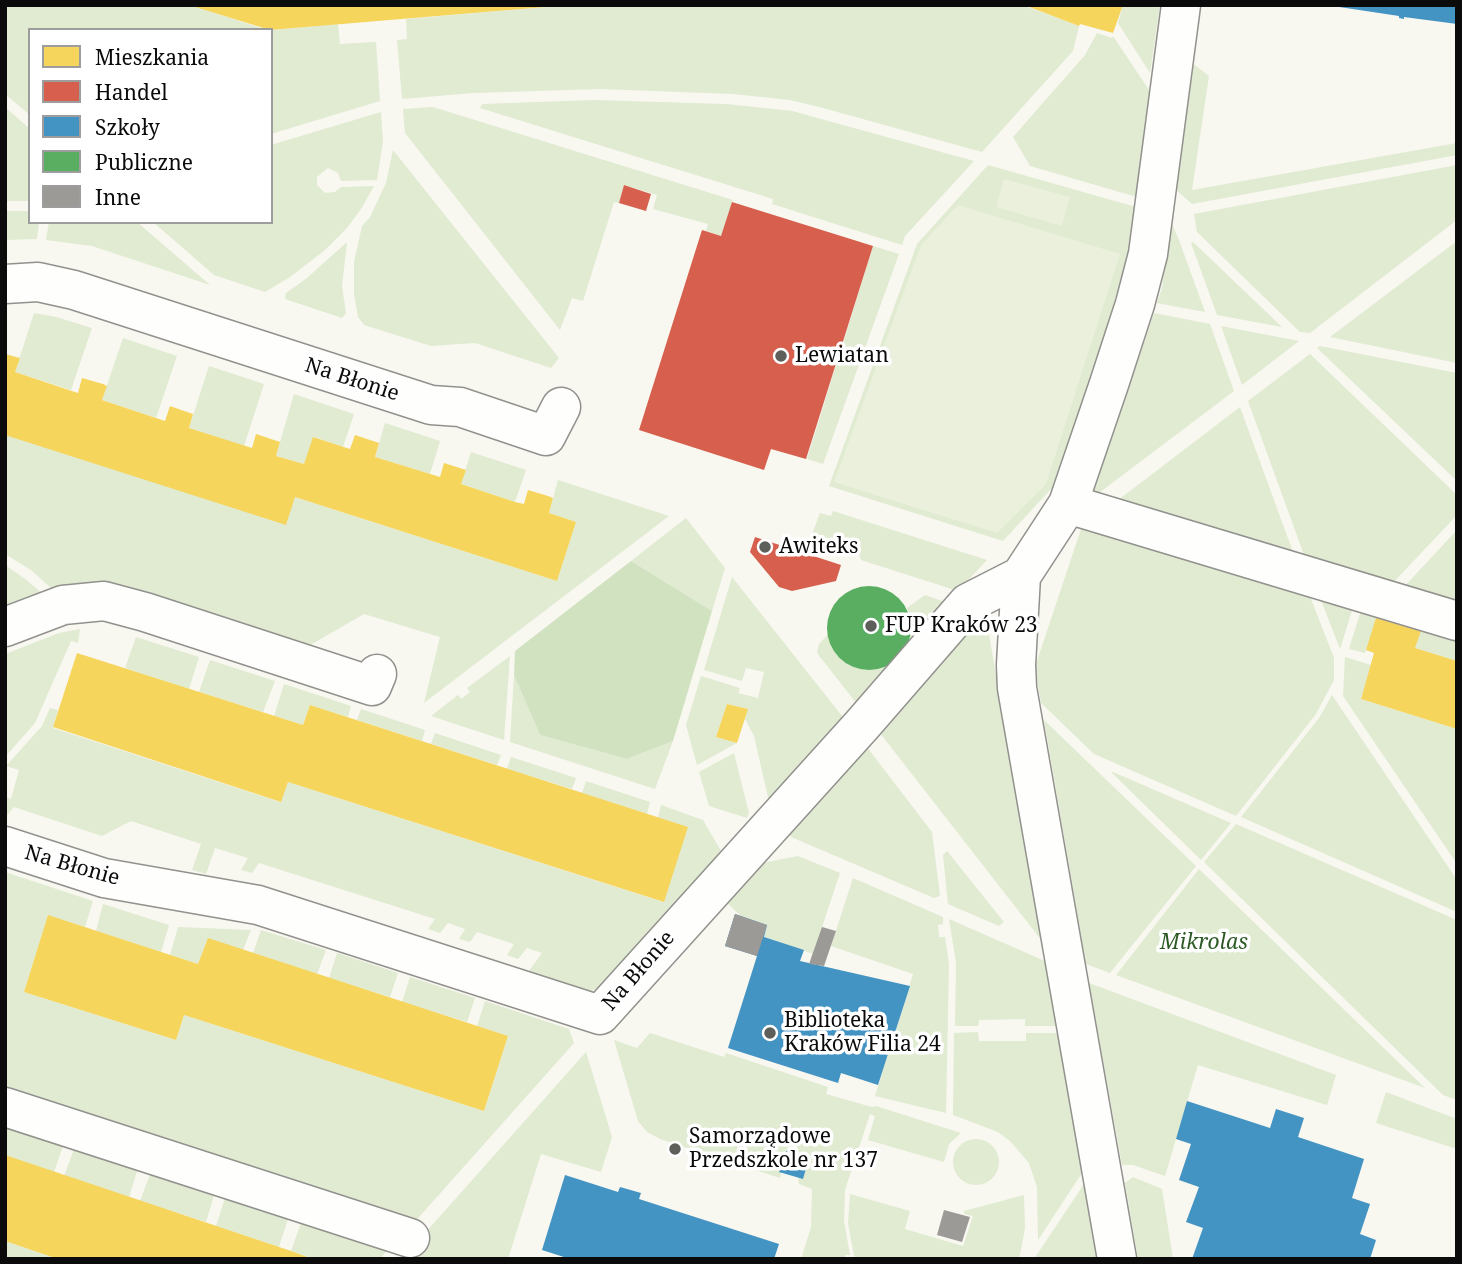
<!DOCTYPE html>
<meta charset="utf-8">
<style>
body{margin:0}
#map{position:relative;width:1462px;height:1264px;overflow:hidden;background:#f8f7f0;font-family:"Noto Serif",serif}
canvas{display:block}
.frame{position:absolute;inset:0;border:7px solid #0b0b0b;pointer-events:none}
.legend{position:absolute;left:28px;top:28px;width:245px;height:196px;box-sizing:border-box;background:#fff;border:2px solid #9d9d9d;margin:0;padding:9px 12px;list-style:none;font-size:21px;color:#0b0b0b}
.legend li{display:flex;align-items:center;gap:14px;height:35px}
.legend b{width:35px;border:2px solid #9d9d9d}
</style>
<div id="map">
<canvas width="1462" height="1264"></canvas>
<div class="frame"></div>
<ul class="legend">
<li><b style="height:19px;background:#f6d55c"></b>Mieszkania</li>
<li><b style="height:19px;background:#d6604d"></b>Handel</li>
<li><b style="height:19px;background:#4393c3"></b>Szkoły</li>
<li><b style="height:19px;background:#5aae61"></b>Publiczne</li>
<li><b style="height:19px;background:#9b9a96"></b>Inne</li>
</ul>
</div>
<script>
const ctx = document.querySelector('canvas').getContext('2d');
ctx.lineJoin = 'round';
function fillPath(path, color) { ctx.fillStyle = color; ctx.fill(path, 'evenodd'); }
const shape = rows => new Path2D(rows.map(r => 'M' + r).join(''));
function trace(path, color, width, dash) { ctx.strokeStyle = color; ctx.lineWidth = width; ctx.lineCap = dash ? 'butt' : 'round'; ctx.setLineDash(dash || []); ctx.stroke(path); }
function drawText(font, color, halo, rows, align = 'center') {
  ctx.font = font + ' "Noto Serif",serif'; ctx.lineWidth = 7; ctx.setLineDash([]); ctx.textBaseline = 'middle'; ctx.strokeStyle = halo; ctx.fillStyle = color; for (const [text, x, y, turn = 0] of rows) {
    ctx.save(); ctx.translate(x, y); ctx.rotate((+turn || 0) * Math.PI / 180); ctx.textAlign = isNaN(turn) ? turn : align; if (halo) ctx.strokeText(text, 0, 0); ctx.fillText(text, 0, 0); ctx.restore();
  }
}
fillPath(shape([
 [5,5,190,5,267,30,30,30,30,115,5,94],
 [568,5,1022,5,1079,26,1073,51,982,152,823,108,790,100,733,94,600,89,473,93,402,99,397,40,407,39,406,19],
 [1123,5,1160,5,1150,73,1118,23],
 [338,24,340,44,376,42,380,101,271,134,271,30],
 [1097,33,1112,38,1113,36,1151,93,1137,197,1030,166,1013,137,1085,55],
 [1192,63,1209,76,1192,190,1457,143,1457,155,1192,204,1175,189],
 [594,100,727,104,792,111,974,161,905,236,902,245,772,204,773,199,480,108,482,104],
 [5,107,30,129,30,201,5,201],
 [433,107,733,200,721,236,706,231,708,224,653,209,657,195,624,185,619,203,614,202,583,301,572,298,560,330,405,133,403,109],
 [381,112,383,141,377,180,341,181,338,173,328,168,317,177,317,185,325,193,335,192,341,187,374,186,361,209,347,228,325,250,290,277,265,292,214,275,153,222,271,222,271,145],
 [393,150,559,358,551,368,475,343,431,346,364,325,358,317,354,294,354,262,362,226,370,217,386,183],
 [988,165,1136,207,1128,254,1092,378,1052,488,1003,541,829,486,917,244],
 [1457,165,1457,220,1310,333,1300,332,1197,232,1194,214],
 [5,211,30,211,30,222,39,222,37,239,5,240],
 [49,222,137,222,210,285,92,246,46,240],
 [1171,222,1179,240,1205,312,1157,303,1162,288],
 [1457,241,1457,363,1330,337],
 [347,242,342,286,346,313,342,318,285,299,286,293,307,278],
 [1193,242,1282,327,1217,315,1191,243],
 [873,246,899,254,823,464,807,459],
 [34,313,56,317,92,328,71,390,15,372],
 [1154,313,1210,324,1234,391,1091,499],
 [1221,326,1299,341,1242,385],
 [123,338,177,356,156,418,102,400],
 [1320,346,1457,373,1457,481,1317,348],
 [1310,354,1457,495,1457,515,1390,586,1308,566,1248,401],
 [209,366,264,384,244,446,189,428],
 [294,394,354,414,343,447,314,437,304,464,276,456],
 [1240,407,1297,563,1109,507],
 [385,423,440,441,430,474,375,457],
 [5,435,295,497,557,581,576,522,549,513,558,480,669,516,424,703,440,637,364,614,300,651,85,590,83,583,56,591,51,588,31,570,5,554],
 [471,452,526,470,515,502,461,484],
 [833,511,987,560,958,591,861,560,859,553,811,537,820,513,831,516],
 [686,518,725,568,712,611,631,561],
 [1083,523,1306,586,1334,658,1334,680,1316,714,1236,816,1094,754,1041,703,1035,667],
 [1457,530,1457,607,1401,590],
 [5,565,25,579,48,598,5,615],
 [732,577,846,721,770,806,754,736,745,719,748,709,727,704,716,737,737,743,697,765,686,725,701,676,740,688,738,693,758,698,764,672,746,668,742,681,704,670],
 [1317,590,1355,601,1340,649],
 [925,595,948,603,910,643,912,625,907,608],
 [1363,604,1457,633,1457,661,1415,648,1420,631,1377,618,1365,653,1349,649],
 [978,613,986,617,1042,941,876,728],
 [838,624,841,640,853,655,869,660,888,655,894,664,857,704,817,653,819,644],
 [80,629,78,643,71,641,35,723,5,757,5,654,59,633],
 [136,637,199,657,189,689,125,668],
 [510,656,504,740,431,716,458,695,461,699,470,692,467,688],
 [1345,657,1371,665,1361,699,1457,729,1457,864,1343,696],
 [210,660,275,681,263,712,199,692],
 [514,675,540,735,627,759,673,741,655,789,510,742],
 [284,684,351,706,348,717,310,705,303,725,274,716],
 [1332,695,1457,880,1457,912,1241,817,1319,718],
 [50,708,58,710,53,728,280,802,288,782,663,902,658,818,661,805,703,820,724,856,600,988,578,995,524,978,542,953,527,948,518,959,507,955,514,944,477,932,470,942,459,939,465,929,448,923,440,933,428,929,435,919,259,863,252,873,241,870,248,858,215,848,206,874,192,870,201,844,131,821,102,836,14,807,5,818,5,797,11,799,19,770,6,766,42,726],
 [361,709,425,730,422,741,357,720],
 [1044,720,1196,866,1110,973,1086,964],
 [435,733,501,755,497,765,431,744],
 [863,742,932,832,940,896,934,898,791,837,787,828],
 [734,753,749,813,747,818,709,806,699,772],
 [511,757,576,778,572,789,507,769],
 [1111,772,1113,772,1231,823,1201,860],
 [586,781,650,802,647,814,582,793],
 [1236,824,1457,920,1457,1100,1443,1095,1204,862],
 [947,851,1004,922,999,926,948,904,943,855],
 [798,856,840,873,813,954,764,937,767,925,741,916,724,900,757,864],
 [1199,869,1425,1088,1116,975],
 [5,872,93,901,85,927,48,916,24,992,176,1040,184,1015,484,1111,508,1036,477,1026,485,1001,569,1029,574,1043,412,1225,5,1095],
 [853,878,943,917,943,924,938,925,939,937,945,937,949,964,946,1113,875,1096,913,974,831,946],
 [103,904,169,925,161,952,96,931],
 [949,919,1045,961,1057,1026,1025,1026,1025,1019,979,1020,978,1026,955,1026,956,963],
 [178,927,251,930,243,950,208,939,198,964,170,955],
 [261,930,326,950,317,974,253,953],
 [337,953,398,973,390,997,329,978],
 [410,977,475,998,467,1022,402,1002],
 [1089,983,1336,1075,1327,1105,1198,1065,1165,1176,1133,1165,1122,1165],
 [978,1032,979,1041,1026,1041,1026,1033,1058,1033,1082,1173,1038,1240,1037,1187,1029,1163,1010,1141,998,1132,953,1115,954,1033],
 [650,1033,724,1057,726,1053,828,1087,826,1094,872,1107,876,1106,961,1133,949,1144,944,1162,868,1140,875,1116,870,1114,845,1190,844,1221,850,1255,845,1255,845,1259,801,1259,811,1227,812,1189,799,1184,798,1178,809,1159,786,1152,780,1178,660,1139,647,1132,638,1121,614,1040,637,1048],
 [586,1052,612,1137,601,1172,541,1154,508,1259,402,1259],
 [1386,1092,1457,1119,1457,1149,1376,1123],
 [5,1122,65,1140,54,1172,5,1156],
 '953 1162a23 23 0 1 1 46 0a23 23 0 1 1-46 0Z',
 [76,1144,139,1165,129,1197,64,1176],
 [152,1169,216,1189,206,1222,140,1201],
 [1133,1177,1162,1189,1173,1259,1138,1259,1125,1183],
 [1084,1184,1097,1259,1034,1259],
 [227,1192,290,1213,279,1247,216,1226],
 [850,1194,910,1211,905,1229,963,1246,973,1216,964,1214,964,1211,1024,1195,1025,1228,1020,1255,1018,1259,860,1259,854,1256,848,1223],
 [303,1217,389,1248,380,1259,315,1259,291,1251],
 [5,1241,58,1259,5,1259]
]), '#e0ebd2');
fillPath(shape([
 [631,561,712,611,673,741,627,759,540,735,514,675,515,651]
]), '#d1e2c1');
fillPath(shape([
 [1004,179,1070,197,1062,226,996,207],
 [958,205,1120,254,1046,484,997,533,834,482,921,245]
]), '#eaf0dc');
fillPath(shape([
 [545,5,545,7,270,30,192,6],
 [1024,5,1123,5,1113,33,1080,24,1079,26],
 [5,354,20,358,15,372,78,393,82,378,103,384,107,386,102,400,165,421,170,406,190,413,193,414,189,428,252,448,256,434,280,442,276,456,304,464,313,437,350,449,355,435,379,443,375,457,440,477,444,463,466,470,461,484,515,502,524,504,528,490,548,496,553,498,549,513,576,522,557,581,295,497,286,525,5,435],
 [1376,618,1421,631,1415,648,1457,661,1457,729,1361,699,1374,653,1366,650],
 [77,653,303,725,310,705,688,827,664,902,288,782,281,802,53,727],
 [727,704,748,709,737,743,716,737],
 [48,915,198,964,208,938,508,1036,484,1111,184,1015,176,1040,24,992],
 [5,1155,291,1251,313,1259,58,1259,5,1241]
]), '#f6d55c');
fillPath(shape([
 [624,185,651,194,646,211,619,203],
 [732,202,873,246,806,459,771,449,764,470,639,430,702,230,721,236],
 [755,537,841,565,836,581,792,591,779,587,750,552]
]), '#d6604d');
fillPath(shape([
 [1326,5,1457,5,1457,24,1404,17,1404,19,1399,18,1399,16],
 [735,914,767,925,764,937,804,950,800,961,910,986,878,1085,841,1073,838,1083,728,1048,757,956,725,946],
 [1187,1101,1270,1128,1276,1109,1304,1118,1298,1137,1364,1159,1352,1198,1370,1204,1360,1234,1376,1240,1370,1259,1192,1259,1203,1228,1186,1222,1199,1187,1179,1180,1191,1144,1176,1139],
 [786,1151,809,1158,803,1179,779,1172],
 [565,1175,618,1192,620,1187,641,1193,639,1199,779,1244,774,1259,570,1259,542,1250]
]), '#4393c3');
fillPath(shape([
 '827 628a42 42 0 1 1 84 0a42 42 0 1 1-84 0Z'
]), '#5aae61');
fillPath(shape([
 [735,914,767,925,757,956,725,946],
 [822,927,836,931,824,966,809,964],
 [944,1210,970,1217,962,1242,937,1235]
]), '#9b9a96');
const minor = shape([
 [5,284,38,282,74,290,431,405,460,407,546,436,561,407],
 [1068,504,1457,621],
 [5,627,63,605,104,601,145,612,372,686,377,674],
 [5,846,104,878,258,905,600,1015,862,725,968,603,1021,576],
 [5,1107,410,1238],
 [1117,1259,1017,688,1016,665,1021,576,1068,504,1109,384,1135,304,1148,254,1181,5]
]);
trace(minor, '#92918e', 41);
trace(minor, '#fefefd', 38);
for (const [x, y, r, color] of [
 [781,356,7,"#5e5e5b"],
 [765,547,7,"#5e5e5b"],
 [871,626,7,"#5e5e5b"],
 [770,1033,7,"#5e5e5b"],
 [675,1149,7,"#5e5e5b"]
]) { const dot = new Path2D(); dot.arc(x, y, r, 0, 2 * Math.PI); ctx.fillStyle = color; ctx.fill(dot); trace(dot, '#fff', 2.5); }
drawText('21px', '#0b0b0b', '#fff', [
 ["Lewiatan",795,356],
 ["Awiteks",779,547],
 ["FUP Kraków 23",885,626],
 ["Biblioteka",784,1021],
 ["Kraków Filia 24",784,1045],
 ["Samorządowe",689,1137],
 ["Przedszkole nr 137",689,1161]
], 'left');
drawText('21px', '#0b0b0b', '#fff', [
 ["Na Błonie",352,380,18],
 ["Na Błonie",72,866,16],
 ["Na Błonie",639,971,-49]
]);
drawText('italic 21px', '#2d5a24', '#fff', [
 ["Mikrolas",1204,943]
]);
</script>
